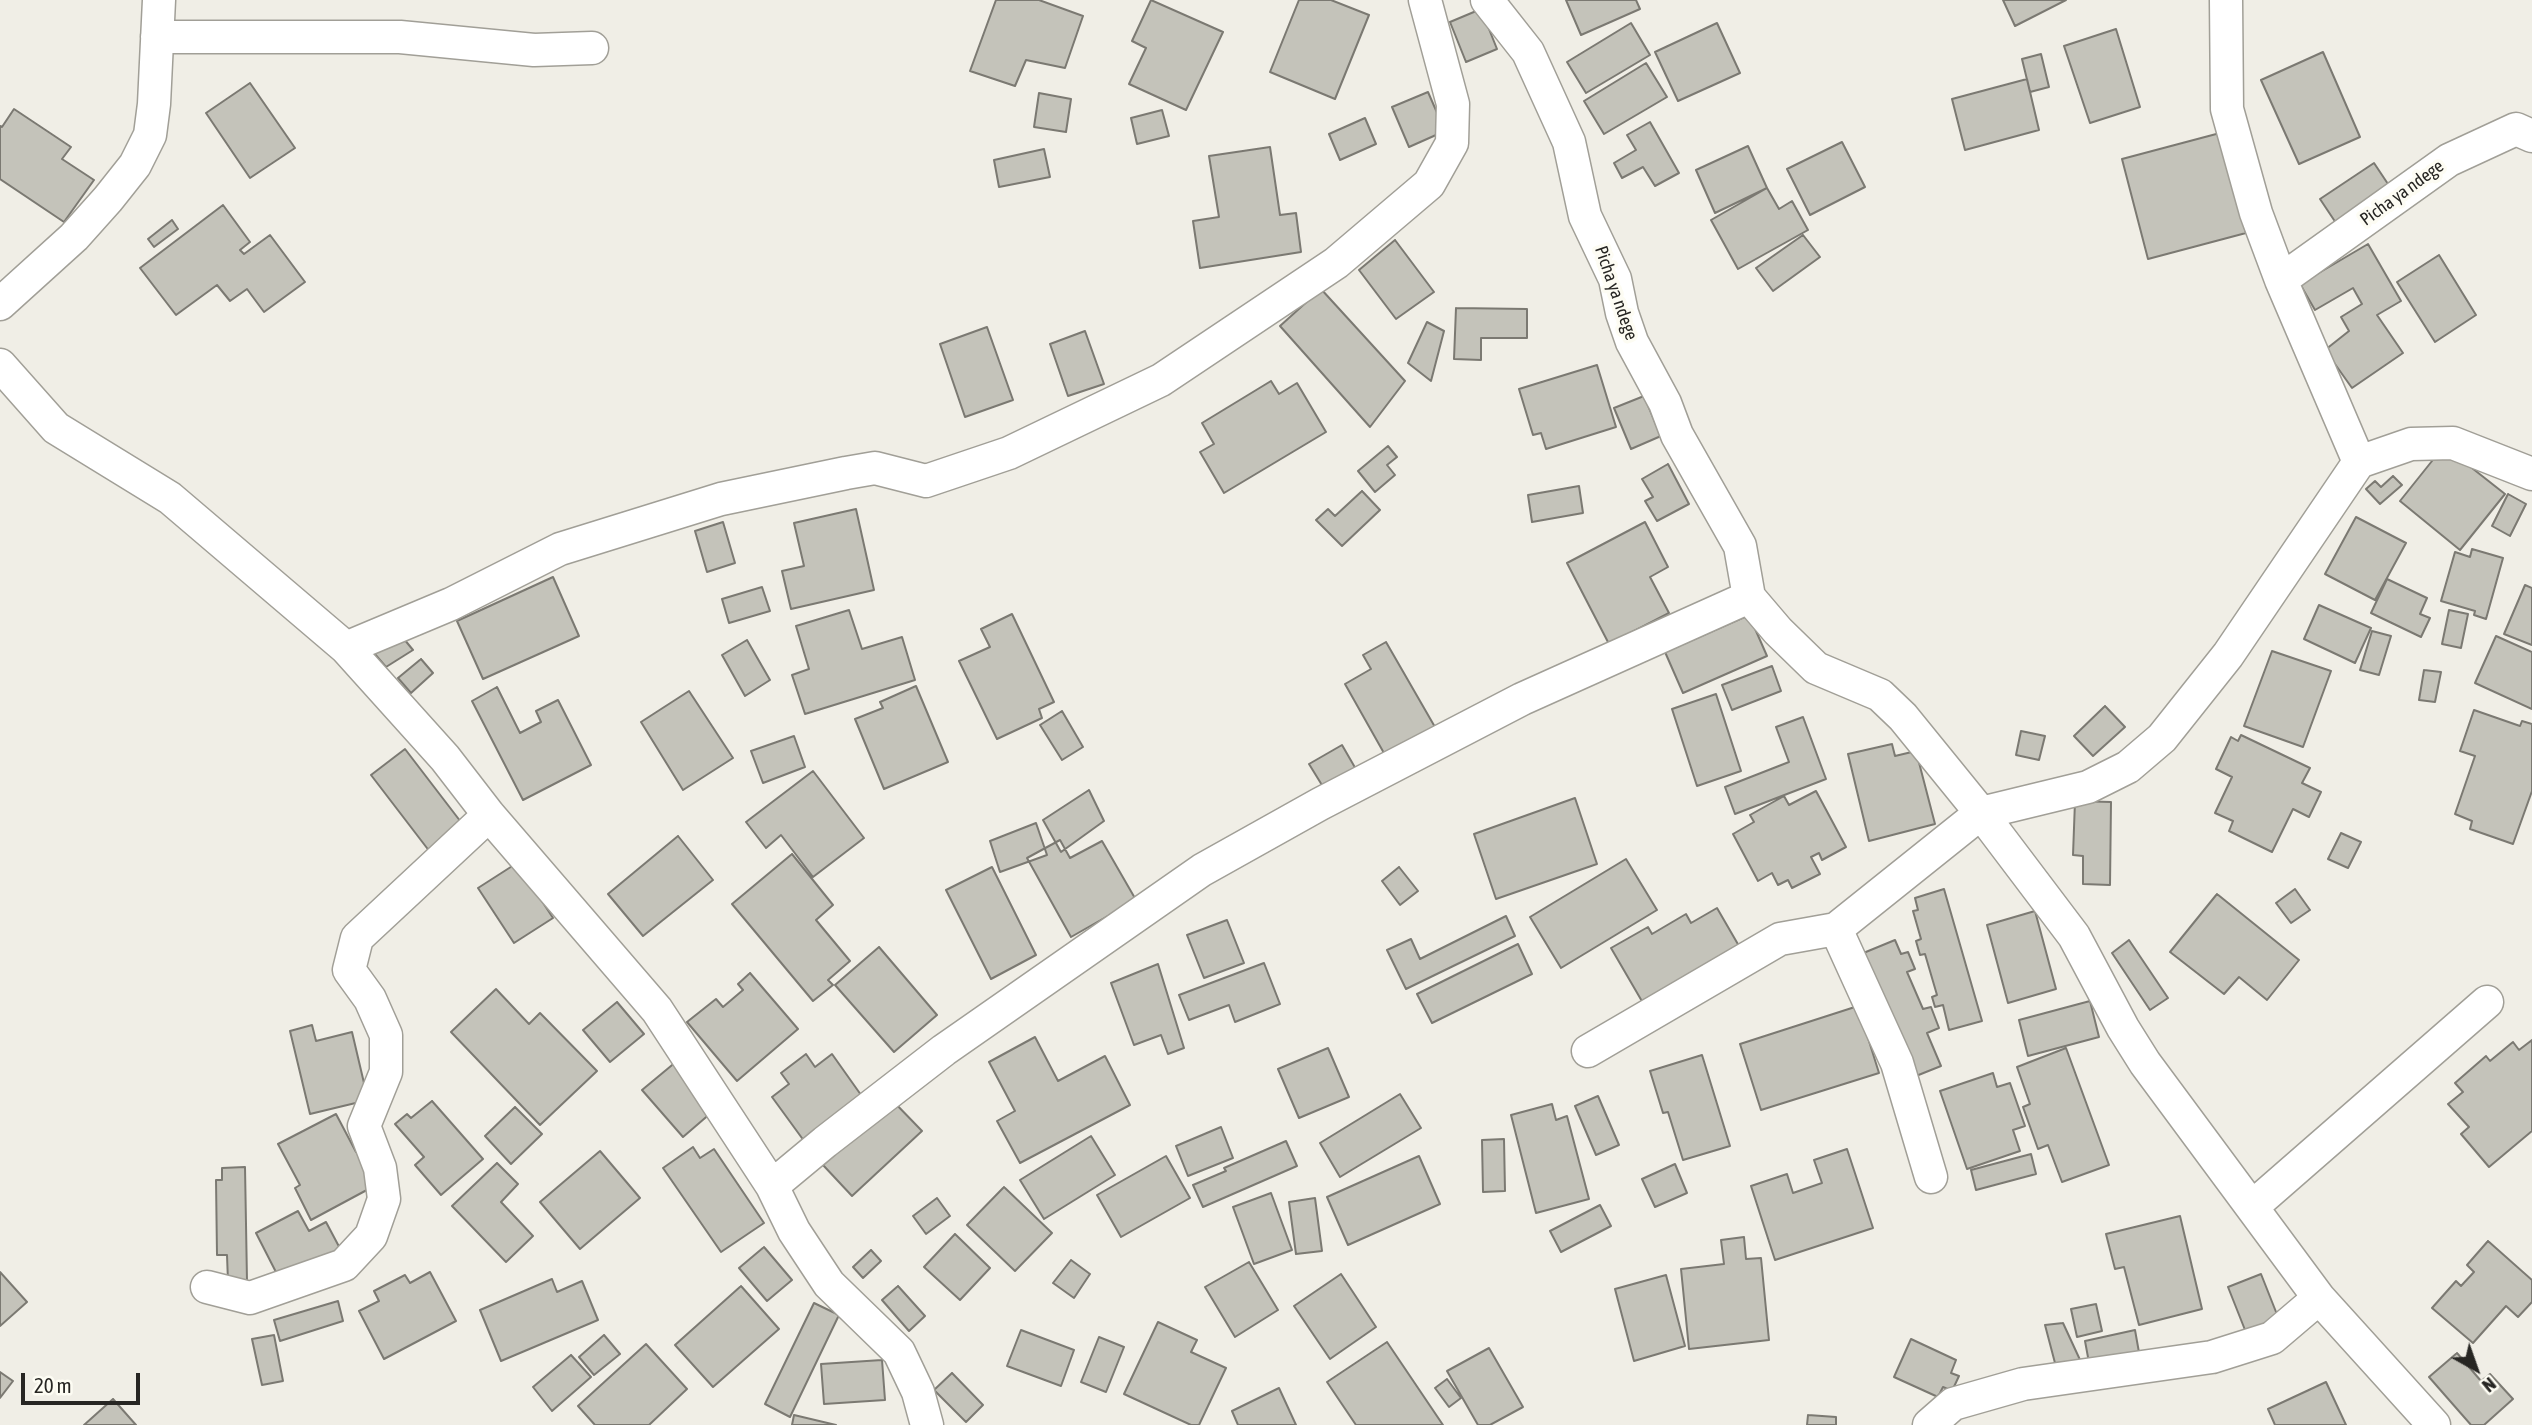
<!DOCTYPE html>
<style>
body{margin:0}
#map{position:relative;width:2532px;height:1425px;overflow:hidden;background:#f0eee6;font-family:"Asap Condensed",sans-serif}
canvas{display:block}
.north{position:absolute;left:2441px;top:1334px;width:70px;height:70px;-webkit-text-stroke:5px #fdfcf3;paint-order:stroke;rotate:140deg;font-size:19px;font-weight:700;line-height:28px;text-align:center;color:#272623}
.north::after{content:'';display:block;margin:auto;width:24px;height:32px;background:#272623;clip-path:polygon(50% 0,100% 100%,50% 72%,0 100%)}
.scale{position:absolute;left:21px;top:1373px;width:119px;height:32px;box-sizing:border-box;border:4px solid #272623;border-top:0;padding-left:9px;font-size:21px;line-height:24px;white-space:nowrap;color:#272623;-webkit-text-stroke:5px #fdfcf3;paint-order:stroke}
</style>
<div id="map">
<canvas width="2532" height="1425"></canvas>
<div class="north">N</div>
<div class="scale">20 m</div>
</div>
<script>
const ctx = document.querySelector('canvas').getContext('2d');
ctx.lineJoin = 'round';
function fillPath(path, color) { ctx.fillStyle = color; ctx.fill(path, 'evenodd'); }
const shape = rows => new Path2D(rows.map(r => 'M' + r).join(''));
function trace(path, color, width, dash) { ctx.strokeStyle = color; ctx.lineWidth = width; ctx.lineCap = dash ? 'butt' : 'round'; ctx.setLineDash(dash || []); ctx.stroke(path); }
function drawText(font, color, halo, rows, align = 'center') {
  ctx.font = font + ' "Asap Condensed",sans-serif'; ctx.lineWidth = 7; ctx.setLineDash([]); ctx.textBaseline = 'middle'; ctx.strokeStyle = halo; ctx.fillStyle = color; for (const [text, x, y, turn = 0] of rows) {
    ctx.save(); ctx.translate(x, y); ctx.rotate((+turn || 0) * Math.PI / 180); ctx.textAlign = isNaN(turn) ? turn : align; if (halo) ctx.strokeText(text, 0, 0); ctx.fillText(text, 0, 0); ctx.restore();
  }
}
const building = shape([
 [996,0,1039,0,1083,16,1065,68,1026,60,1015,86,970,71,996,0],
 [1151,0,1223,32,1186,110,1129,84,1146,48,1132,41,1151,0],
 [1299,0,1331,0,1369,15,1335,99,1270,72,1299,0],
 [1566,0,1636,0,1640,9,1581,35,1566,0],
 [2003,0,2066,0,2015,26,2003,0],
 [1481,9,1497,49,1466,62,1450,22,1481,9],
 [1631,23,1650,55,1586,93,1567,62,1631,23],
 [1717,23,1740,73,1678,101,1655,52,1717,23],
 [2116,29,2140,107,2090,123,2064,46,2116,29],
 [2323,52,2360,137,2299,164,2261,80,2323,52],
 [2041,54,2049,87,2030,92,2022,59,2041,54],
 [1646,63,1667,97,1604,134,1584,101,1646,63],
 [2027,79,2039,130,1965,150,1952,99,2027,79],
 [250,83,295,148,250,178,206,113,250,83],
 [1428,92,1445,131,1409,147,1392,107,1428,92],
 [1039,93,1071,99,1066,132,1034,127,1039,93],
 [14,109,71,147,62,159,94,180,64,222,0,179,0,126,2,127,14,109],
 [1162,110,1169,136,1137,144,1131,118,1162,110],
 [1365,118,1376,144,1340,160,1329,134,1365,118],
 [1650,122,1679,173,1655,186,1643,167,1622,178,1614,163,1636,150,1627,135,1650,122],
 [2220,133,2246,233,2148,259,2122,159,2220,133],
 [1842,142,1865,187,1810,215,1787,169,1842,142],
 [1748,146,1767,188,1715,213,1696,170,1748,146],
 [1270,147,1280,215,1296,213,1301,252,1200,268,1193,221,1219,217,1209,156,1270,147],
 [1044,149,1050,177,999,187,994,160,1044,149],
 [2374,163,2392,190,2338,226,2320,199,2374,163],
 [1767,188,1779,209,1792,201,1808,230,1738,269,1711,220,1767,188],
 [223,205,250,242,240,250,244,254,270,235,305,282,264,312,247,289,230,301,217,285,176,315,140,268,223,205],
 [172,220,178,229,154,247,148,239,172,220],
 [1803,235,1820,257,1773,291,1756,268,1803,235],
 [1395,240,1434,292,1396,319,1359,270,1395,240],
 [2368,244,2401,301,2377,315,2403,353,2352,388,2325,350,2349,331,2341,317,2362,304,2353,288,2315,310,2300,284,2368,244],
 [2439,255,2476,315,2435,342,2397,282,2439,255],
 [1321,289,1405,381,1370,427,1280,326,1321,289],
 [1456,308,1527,309,1527,338,1481,338,1481,360,1454,359,1456,308],
 [1427,322,1444,331,1431,381,1408,363,1427,322],
 [987,327,1013,400,965,417,940,344,987,327],
 [1085,331,1104,384,1068,396,1050,344,1085,331],
 [1597,365,1616,427,1546,449,1541,433,1533,435,1519,389,1597,365],
 [1271,381,1279,394,1297,383,1326,432,1224,493,1200,452,1214,444,1202,423,1271,381],
 [1644,396,1661,436,1631,449,1614,408,1644,396],
 [1388,446,1397,457,1387,465,1395,475,1375,492,1358,471,1388,446],
 [2444,446,2505,494,2460,550,2400,501,2444,446],
 [1668,464,1689,504,1657,521,1645,501,1653,497,1642,479,1668,464],
 [2393,476,2402,485,2380,504,2366,489,2375,481,2381,487,2393,476],
 [1579,486,1583,513,1532,522,1528,495,1579,486],
 [1362,491,1380,510,1342,546,1316,520,1328,509,1335,516,1362,491],
 [2508,494,2526,504,2510,536,2492,526,2508,494],
 [856,509,874,590,791,609,782,571,804,566,794,523,856,509],
 [2356,517,2406,543,2375,600,2325,574,2356,517],
 [723,522,735,563,707,572,695,531,723,522],
 [1645,522,1668,567,1650,577,1669,613,1609,644,1567,563,1645,522],
 [2472,549,2503,558,2486,619,2474,615,2475,611,2441,601,2455,552,2470,557,2472,549],
 [553,577,579,636,483,679,457,621,553,577],
 [2387,579,2427,598,2420,614,2430,618,2421,637,2371,613,2387,579],
 [2525,585,2532,588,2532,645,2504,634,2525,585],
 [762,587,770,611,729,623,722,599,762,587],
 [2319,605,2371,628,2355,663,2304,639,2319,605],
 [849,610,862,649,902,637,915,680,805,714,792,675,809,669,796,626,849,610],
 [2449,610,2468,614,2461,648,2442,644,2449,610],
 [1012,614,1054,702,1039,709,1042,718,997,739,959,661,990,647,981,629,1012,614],
 [1749,615,1767,656,1683,693,1665,652,1749,615],
 [2372,631,2391,636,2379,675,2360,670,2372,631],
 [2496,636,2532,652,2532,709,2475,683,2496,636],
 [404,639,413,650,386,667,374,653,404,639],
 [747,640,770,680,745,696,722,655,747,640],
 [1386,642,1439,734,1389,762,1345,684,1371,669,1363,655,1386,642],
 [2272,651,2331,671,2303,747,2244,726,2272,651],
 [421,659,433,673,411,693,398,678,421,659],
 [1772,666,1781,691,1732,710,1722,685,1772,666],
 [2424,670,2441,672,2435,702,2419,700,2424,670],
 [916,686,948,762,884,789,855,719,883,708,880,702,916,686],
 [497,687,520,733,541,722,536,711,558,700,591,765,523,800,472,701,497,687],
 [689,691,733,758,683,790,641,722,689,691],
 [1716,694,1741,771,1697,786,1672,709,1716,694],
 [2105,706,2125,727,2093,756,2074,736,2105,706],
 [2474,710,2520,726,2522,721,2532,724,2532,791,2513,844,2470,829,2472,821,2455,814,2475,756,2460,751,2474,710],
 [1062,711,1083,747,1062,760,1040,725,1062,711],
 [1803,717,1826,779,1735,814,1725,787,1789,762,1776,727,1803,717],
 [2021,731,2045,736,2039,760,2016,755,2021,731],
 [2241,735,2310,768,2302,783,2321,792,2309,817,2293,809,2272,852,2229,831,2233,821,2215,813,2232,777,2216,769,2231,737,2238,741,2241,735],
 [794,736,805,767,763,783,751,751,794,736],
 [1892,744,1895,756,1916,751,1935,824,1869,841,1848,754,1892,744],
 [1342,745,1357,771,1325,790,1309,764,1342,745],
 [405,749,464,826,430,852,371,775,405,749],
 [813,771,864,838,813,877,781,835,766,848,746,822,813,771],
 [1089,790,1104,821,1061,852,1043,820,1089,790],
 [1816,791,1846,847,1822,860,1819,853,1811,857,1820,874,1792,888,1788,880,1778,885,1772,873,1758,881,1733,834,1754,822,1750,815,1784,796,1789,805,1816,791],
 [1575,798,1597,864,1496,899,1474,834,1575,798],
 [2075,801,2111,802,2110,885,2083,884,2083,856,2073,855,2075,801],
 [1036,823,1047,855,1000,872,990,841,1036,823],
 [2341,833,2361,842,2348,868,2328,859,2341,833],
 [678,836,713,880,643,936,608,894,678,836],
 [1060,840,1070,858,1102,841,1136,900,1071,937,1027,858,1060,840],
 [792,854,833,905,816,920,850,961,828,980,833,985,813,1001,732,904,792,854],
 [1626,859,1657,910,1561,968,1530,917,1626,859],
 [517,863,553,918,514,943,478,888,517,863],
 [992,867,1036,955,991,979,946,890,992,867],
 [1399,867,1418,891,1400,905,1382,881,1399,867],
 [1944,889,1982,1021,1949,1030,1943,1005,1935,1007,1932,997,1937,995,1925,954,1920,955,1916,941,1921,939,1913,911,1918,910,1915,898,1944,889],
 [2295,889,2310,910,2291,923,2276,903,2295,889],
 [2217,894,2299,960,2267,1000,2239,977,2224,994,2170,952,2217,894],
 [1717,908,1739,946,1643,1003,1611,948,1648,927,1652,934,1686,914,1691,923,1717,908],
 [2035,911,2056,989,2008,1003,1987,925,2035,911],
 [1506,916,1515,936,1406,989,1387,950,1411,939,1420,959,1506,916],
 [1227,920,1244,963,1204,978,1187,935,1227,920],
 [1895,940,1901,954,1908,952,1915,969,1907,972,1923,1009,1931,1007,1939,1028,1927,1033,1941,1066,1911,1078,1861,954,1895,940],
 [2129,940,2168,998,2150,1010,2112,953,2129,940],
 [1518,944,1532,974,1432,1023,1417,994,1518,944],
 [879,947,937,1015,894,1052,835,985,879,947],
 [1264,963,1280,1004,1235,1022,1229,1005,1189,1020,1179,995,1264,963],
 [1158,964,1184,1048,1168,1054,1161,1035,1134,1045,1111,983,1158,964],
 [750,973,798,1029,737,1081,687,1022,716,999,723,1007,743,990,738,984,750,973],
 [496,989,529,1024,540,1013,597,1071,540,1125,451,1032,496,989],
 [2090,1001,2099,1037,2028,1056,2019,1020,2090,1001],
 [617,1002,644,1034,610,1062,583,1030,617,1002],
 [1858,1006,1879,1073,1761,1110,1740,1044,1858,1006],
 [312,1025,316,1041,352,1032,368,1100,310,1114,290,1031,312,1025],
 [1035,1037,1058,1081,1105,1056,1130,1105,1020,1163,997,1121,1015,1111,989,1062,1035,1037],
 [2532,1040,2532,1131,2489,1167,2461,1134,2469,1127,2448,1104,2463,1092,2455,1083,2486,1056,2490,1061,2513,1042,2519,1050,2532,1040],
 [1328,1048,1349,1097,1299,1118,1278,1069,1328,1048],
 [2066,1048,2109,1165,2062,1182,2048,1145,2038,1149,2023,1107,2030,1104,2017,1067,2066,1048],
 [806,1054,815,1067,832,1054,866,1102,807,1145,772,1097,789,1084,781,1073,806,1054],
 [1702,1055,1730,1146,1683,1160,1668,1112,1663,1113,1650,1071,1702,1055],
 [683,1056,719,1106,683,1137,642,1090,683,1056],
 [1993,1073,1997,1087,2010,1083,2025,1126,2013,1130,2020,1151,1967,1169,1940,1091,1993,1073],
 [1400,1094,1421,1128,1340,1177,1320,1143,1400,1094],
 [1598,1096,1619,1145,1596,1155,1575,1106,1598,1096],
 [892,1100,922,1131,852,1196,823,1165,892,1100],
 [432,1101,483,1159,441,1195,415,1165,424,1157,395,1124,407,1114,411,1118,432,1101],
 [1552,1104,1556,1120,1567,1116,1589,1199,1536,1213,1511,1115,1552,1104],
 [515,1107,542,1134,511,1164,485,1136,515,1107],
 [336,1114,356,1152,360,1150,378,1184,311,1220,295,1188,300,1185,278,1144,336,1114],
 [1221,1127,1233,1158,1188,1176,1176,1146,1221,1127],
 [1091,1136,1115,1175,1044,1219,1020,1180,1091,1136],
 [1504,1139,1505,1191,1483,1192,1482,1140,1504,1139],
 [1286,1141,1297,1166,1203,1207,1193,1185,1226,1171,1224,1168,1286,1141],
 [693,1147,700,1158,714,1149,764,1223,721,1252,663,1168,693,1147],
 [1847,1149,1873,1228,1775,1260,1751,1186,1787,1174,1793,1193,1822,1183,1814,1160,1847,1149],
 [600,1151,640,1198,580,1249,540,1202,600,1151],
 [2031,1154,2036,1174,1976,1190,1971,1170,2031,1154],
 [1166,1156,1190,1198,1121,1237,1097,1195,1166,1156],
 [1419,1156,1440,1204,1348,1245,1327,1197,1419,1156],
 [497,1163,518,1184,501,1202,533,1236,506,1262,452,1206,497,1163],
 [1675,1164,1687,1193,1655,1207,1642,1179,1675,1164],
 [245,1167,247,1281,228,1282,227,1255,217,1255,216,1180,222,1180,222,1168,245,1167],
 [1004,1187,1052,1233,1015,1271,967,1225,1004,1187],
 [1271,1193,1292,1250,1254,1264,1233,1207,1271,1193],
 [937,1198,950,1216,926,1234,913,1216,937,1198],
 [1315,1198,1322,1251,1296,1254,1289,1202,1315,1198],
 [1600,1205,1611,1226,1561,1252,1550,1231,1600,1205],
 [298,1211,309,1231,326,1222,344,1256,279,1278,256,1233,298,1211],
 [2180,1216,2202,1309,2139,1325,2124,1267,2115,1269,2106,1234,2180,1216],
 [955,1234,990,1268,960,1300,924,1267,955,1234],
 [1744,1237,1746,1259,1761,1258,1769,1340,1689,1349,1681,1269,1724,1264,1721,1240,1744,1237],
 [2488,1241,2532,1280,2532,1302,2518,1317,2506,1306,2473,1343,2432,1308,2456,1281,2461,1286,2474,1272,2467,1265,2488,1241],
 [764,1247,792,1280,767,1301,739,1268,764,1247],
 [871,1250,881,1261,863,1278,853,1267,871,1250],
 [1071,1260,1090,1274,1074,1298,1053,1283,1071,1260],
 [1249,1262,1278,1310,1235,1337,1205,1287,1249,1262],
 [0,1272,27,1302,0,1326,0,1272],
 [430,1272,456,1321,384,1359,359,1311,379,1301,374,1291,405,1275,410,1283,430,1272],
 [1341,1274,1376,1327,1330,1359,1294,1306,1341,1274],
 [2261,1274,2280,1322,2247,1335,2228,1287,2261,1274],
 [1666,1275,1685,1346,1634,1361,1615,1289,1666,1275],
 [552,1279,557,1292,582,1281,598,1320,501,1361,480,1310,552,1279],
 [741,1286,779,1329,713,1387,675,1345,741,1286],
 [898,1286,925,1316,909,1331,882,1300,898,1286],
 [338,1301,343,1321,280,1341,274,1320,338,1301],
 [814,1303,839,1315,790,1417,765,1404,814,1303],
 [2096,1304,2102,1331,2077,1337,2071,1309,2096,1304],
 [1158,1322,1197,1340,1191,1352,1226,1368,1199,1425,1191,1425,1124,1394,1158,1322],
 [2063,1323,2081,1362,2055,1363,2045,1325,2063,1323],
 [1021,1330,1074,1350,1061,1386,1007,1366,1021,1330],
 [2135,1330,2140,1358,2090,1368,2085,1341,2135,1330],
 [274,1335,283,1381,262,1385,252,1339,274,1335],
 [604,1335,620,1354,594,1375,579,1357,604,1335],
 [1099,1337,1124,1347,1106,1392,1081,1382,1099,1337],
 [1911,1339,1956,1360,1951,1373,1959,1376,1952,1391,1943,1387,1938,1397,1894,1377,1911,1339],
 [1387,1342,1443,1425,1356,1425,1327,1382,1387,1342],
 [646,1344,687,1389,649,1425,595,1425,578,1406,646,1344],
 [1489,1348,1523,1407,1490,1425,1478,1425,1447,1371,1489,1348],
 [2457,1353,2481,1381,2490,1374,2513,1399,2484,1425,2471,1425,2429,1377,2457,1353],
 [571,1355,591,1377,552,1411,533,1387,571,1355],
 [882,1360,885,1400,824,1404,821,1364,882,1360],
 [0,1372,13,1381,0,1398,0,1372],
 [952,1373,983,1405,966,1422,934,1390,952,1373],
 [1447,1379,1461,1398,1449,1407,1435,1388,1447,1379],
 [2326,1382,2346,1425,2275,1425,2268,1409,2326,1382],
 [1279,1388,1296,1425,1238,1425,1232,1411,1279,1388],
 [113,1399,136,1425,84,1425,113,1399],
 [794,1415,836,1425,792,1425,794,1415],
 [1808,1415,1836,1417,1836,1425,1807,1425,1808,1415]
]);
fillPath(building, '#c4c3ba');
trace(building, '#7b7972', 2);
const street = shape([
 [2226,0,2227,109,2256,213,2281,280,2359,462],
 [157,37,400,37,534,50,592,48],
 [2281,280,2449,160,2516,129,2532,136],
 [0,304,74,237,108,199,135,165,150,135,154,104,159,0],
 [0,365,56,428,170,498,346,648,445,758,489,815,657,1010,772,1186,794,1231,829,1284,899,1352,918,1392,927,1425],
 [1749,597,1778,631,1816,668,1880,695,1903,717,1981,813,2088,787,2128,767,2162,738,2228,655,2359,462,2411,444,2453,443,2532,474],
 [346,648,451,604,560,549,721,499,846,473,875,468,926,481,1009,453,1161,380,1336,263,1429,184,1452,143,1453,104,1425,0],
 [1836,929,1897,1063,1931,1177],
 [1588,1051,1780,939,1836,929,1981,813,2074,936,2123,1028,2145,1063,2319,1298,2434,1425],
 [772,1186,825,1142,944,1050,1202,870,1320,804,1522,699,1749,597,1740,546,1677,435,1665,403,1632,342,1622,313,1615,279,1585,216,1569,142,1528,52,1487,0],
 [2252,1207,2487,1002],
 [207,1287,250,1298,344,1265,371,1236,384,1199,380,1168,364,1126,386,1072,386,1035,370,999,349,970,357,938,489,815],
 [1929,1425,1953,1404,2023,1384,2212,1357,2272,1338,2319,1298]
]);
trace(street, '#a19f97', 35);
trace(street, '#fff', 32);
drawText('18px', '#272623', '#fdfcf3', [
 ["Picha ya ndege",2402,193,-36],
 ["Picha ya ndege",1616,293,71]
]);
</script>
